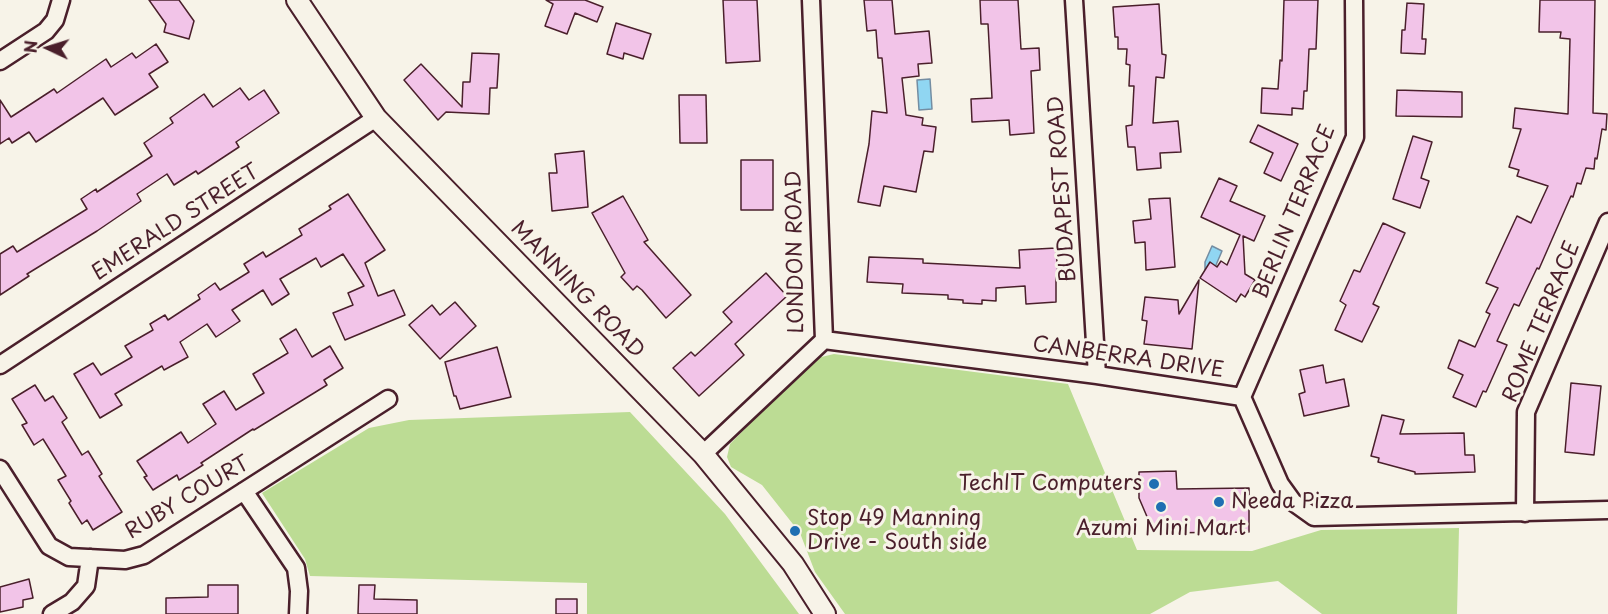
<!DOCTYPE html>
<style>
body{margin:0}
#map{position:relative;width:1608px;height:614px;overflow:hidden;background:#f7f3e8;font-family:"Playpen Sans",sans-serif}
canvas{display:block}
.north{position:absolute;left:18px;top:18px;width:60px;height:60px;-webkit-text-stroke:4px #f7f3e8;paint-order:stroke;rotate:274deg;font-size:16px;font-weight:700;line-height:24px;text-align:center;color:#4a1f2b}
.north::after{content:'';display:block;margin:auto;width:21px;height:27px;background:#4a1f2b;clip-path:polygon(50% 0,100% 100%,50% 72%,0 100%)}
</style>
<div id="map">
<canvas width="1608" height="614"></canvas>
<div class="north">N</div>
</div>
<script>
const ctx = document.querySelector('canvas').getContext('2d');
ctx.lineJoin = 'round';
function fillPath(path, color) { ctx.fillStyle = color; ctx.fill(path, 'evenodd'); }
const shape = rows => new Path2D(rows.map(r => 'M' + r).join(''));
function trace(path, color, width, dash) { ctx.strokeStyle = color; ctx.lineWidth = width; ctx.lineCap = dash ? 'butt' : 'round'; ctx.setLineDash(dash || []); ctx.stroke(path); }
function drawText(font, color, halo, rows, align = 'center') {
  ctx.font = font + ' "Playpen Sans",sans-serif'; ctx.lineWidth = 6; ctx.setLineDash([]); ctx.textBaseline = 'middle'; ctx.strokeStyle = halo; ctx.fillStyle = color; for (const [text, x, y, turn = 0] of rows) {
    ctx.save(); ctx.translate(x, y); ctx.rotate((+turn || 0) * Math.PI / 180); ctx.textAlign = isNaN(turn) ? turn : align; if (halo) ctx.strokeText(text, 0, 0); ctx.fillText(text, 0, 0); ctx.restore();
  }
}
fillPath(shape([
 [834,354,1068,384,1137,550,1252,551,1321,530,1459,528,1457,614,1322,614,1278,581,1190,592,1150,614,845,614,815,572,800,533,762,485,731,467,727,457,730,444,813,359],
 [630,412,725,514,799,614,587,614,587,583,310,576,305,559,262,493,369,428,409,420]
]), '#bcdc94');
const water = shape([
 [930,79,932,109,919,110,917,80,930,79],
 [1212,246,1222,251,1216,265,1216,272,1205,272,1205,262,1212,246]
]);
fillPath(water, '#90d6f2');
trace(water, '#748da2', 1.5);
const building = shape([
 [149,0,179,0,194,21,189,39,164,32,166,24,149,0],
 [546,0,585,0,603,7,597,22,575,13,567,34,545,26,553,4,546,0],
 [723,0,757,0,760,61,726,63,723,0],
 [864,0,892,0,895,34,929,31,932,63,918,64,919,76,902,78,906,115,923,118,922,125,936,127,933,152,924,151,916,192,884,186,880,206,858,202,869,144,872,111,887,113,882,58,878,58,876,30,867,31,864,0],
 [980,0,1018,0,1021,49,1039,48,1040,70,1031,71,1034,133,1010,135,1009,120,972,122,971,99,992,98,988,24,981,24,980,0],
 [1284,0,1318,0,1316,49,1309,49,1307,91,1304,91,1303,109,1292,108,1292,115,1261,113,1262,88,1278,89,1280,60,1282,61,1284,0],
 [1540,0,1595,0,1593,113,1607,114,1606,130,1602,129,1597,159,1595,158,1594,169,1586,168,1581,184,1577,183,1573,197,1571,196,1539,269,1537,268,1519,306,1514,304,1497,341,1507,345,1486,392,1483,391,1476,407,1453,397,1463,375,1448,368,1459,340,1475,347,1490,314,1486,312,1498,288,1486,283,1517,216,1531,223,1548,186,1517,176,1519,170,1509,167,1521,129,1513,128,1515,108,1568,114,1570,39,1560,38,1561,32,1539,32,1540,0],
 [1407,3,1424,4,1422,39,1426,39,1425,54,1401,53,1402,30,1405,30,1407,3],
 [1159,4,1162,54,1166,55,1164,78,1156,77,1153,123,1178,121,1181,152,1160,153,1161,168,1137,170,1135,147,1128,147,1126,126,1132,125,1134,86,1129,86,1130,65,1126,64,1127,49,1118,49,1118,37,1115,37,1113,7,1159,4],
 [616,23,651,34,643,59,624,53,623,59,607,54,616,23],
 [156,44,168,62,149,74,158,87,115,115,103,98,36,142,29,132,12,143,9,138,0,144,0,100,11,117,54,89,57,93,106,59,111,67,132,53,136,58,156,44],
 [472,53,499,54,497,88,490,88,489,114,446,112,438,120,404,80,421,64,462,107,463,82,470,82,472,53],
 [240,88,249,100,264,90,279,113,236,142,239,147,198,174,196,171,174,185,167,174,137,194,141,201,97,231,27,274,29,276,0,295,0,254,13,246,17,252,87,209,81,199,96,189,97,192,152,156,144,143,173,123,170,118,204,94,213,107,240,88],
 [1397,90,1462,92,1462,117,1396,116,1397,90],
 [679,95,706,95,707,143,680,143,679,95],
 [1258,125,1298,144,1281,181,1264,173,1273,153,1250,142,1258,125],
 [1413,136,1432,142,1421,178,1429,181,1420,208,1393,199,1413,136],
 [584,151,588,207,552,211,549,173,557,173,555,154,584,151],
 [741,160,773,160,773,210,741,210,741,160],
 [1219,178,1237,186,1230,201,1265,216,1254,241,1243,236,1245,274,1255,280,1245,297,1241,294,1236,302,1200,278,1210,262,1217,267,1221,261,1227,265,1240,235,1201,217,1219,178],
 [348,194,385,250,365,263,378,296,394,290,405,315,345,340,333,313,353,305,348,293,364,286,343,254,321,267,316,258,280,279,289,294,272,305,263,290,232,310,240,321,216,337,207,324,180,342,188,357,164,370,162,366,115,394,122,405,100,418,74,374,93,363,101,375,132,357,125,346,153,330,150,324,165,315,168,320,200,299,198,295,215,283,220,290,249,272,244,264,263,252,266,257,302,235,299,229,331,209,329,206,348,194],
 [623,196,648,240,644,242,691,295,666,318,642,290,637,286,633,290,621,277,625,273,592,213,623,196],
 [1170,198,1175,267,1146,270,1145,242,1135,243,1133,221,1151,219,1149,199,1170,198],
 [1383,223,1405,233,1373,304,1379,307,1362,342,1335,330,1346,305,1340,301,1354,270,1360,272,1383,223],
 [1056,248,1058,277,1056,277,1056,302,1026,304,1025,286,996,288,996,301,982,300,982,304,963,303,963,300,948,299,948,295,902,293,903,284,867,282,869,257,923,259,923,263,1020,268,1019,250,1056,248],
 [766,273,787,296,735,344,744,355,699,396,673,368,691,352,695,356,732,322,723,312,766,273],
 [1199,280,1192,349,1144,344,1147,321,1142,320,1145,297,1178,300,1179,314,1199,280],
 [455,302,476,326,440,359,409,325,432,305,440,315,455,302],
 [296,329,312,357,330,346,343,368,324,380,327,385,254,430,253,429,201,463,203,465,179,480,177,475,153,490,144,477,147,476,137,461,181,432,188,443,216,424,203,404,224,391,236,410,264,393,253,374,288,353,280,339,296,329],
 [497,347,511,397,460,409,456,396,454,396,445,362,497,347],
 [1323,365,1326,383,1344,379,1349,406,1304,416,1299,394,1305,392,1300,370,1323,365],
 [1571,383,1601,386,1594,455,1565,452,1571,383],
 [35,385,45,401,53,396,67,418,62,422,82,455,88,451,102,474,99,476,122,512,93,530,87,520,82,524,69,503,71,501,58,480,66,476,43,439,34,445,22,425,27,423,12,399,35,385],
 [1382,415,1404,420,1400,434,1464,433,1465,455,1474,455,1475,472,1415,474,1415,472,1378,462,1379,458,1371,456,1382,415],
 [1176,471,1177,489,1249,488,1249,532,1154,533,1139,498,1139,472,1176,471],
 [29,579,33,598,23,600,23,607,0,612,0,587,29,579],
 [208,585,238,585,238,614,166,614,166,598,208,597,208,585],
 [359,585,375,585,374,599,417,600,417,614,358,614,359,585],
 [556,599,577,599,577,614,556,614,556,599]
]);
fillPath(building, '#f2c4e8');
trace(building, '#4a1f2b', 1.5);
const minor = shape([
 [1074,0,1097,375],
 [0,61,46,31,55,20,61,0],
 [824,340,1097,375,1242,397],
 [0,365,376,118],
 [1242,397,1280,484,1293,502,1314,517,1608,510],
 [1242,397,1355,137,1354,0],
 [703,454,824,340,811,0],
 [0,469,49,546,69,557,125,560,144,555,388,399],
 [244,491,296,568,299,591,298,614],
 [1525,513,1526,412,1608,222],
 [52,614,72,602,86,586,90,558]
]);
const tertiary = shape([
 [297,0,376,118,703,454,793,564,825,614]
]);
trace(minor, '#4a1f2b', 21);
trace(tertiary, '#4a1f2b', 24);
trace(minor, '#f7f3e8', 16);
trace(tertiary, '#f7f3e8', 20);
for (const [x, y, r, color] of [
 [1154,484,6,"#1f6fb2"],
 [1219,502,6,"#1f6fb2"],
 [1161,507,6,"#1f6fb2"],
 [795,531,6,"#1f6fb2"]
]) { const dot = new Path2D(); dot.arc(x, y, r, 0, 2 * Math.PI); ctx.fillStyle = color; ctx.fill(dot); trace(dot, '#f7f3e8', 2); }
drawText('21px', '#4a1f2b', '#f7f3e8', [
 ["BUDAPEST ROAD",1063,189,-94],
 ["BERLIN TERRACE",1295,212,-68],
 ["EMERALD STREET",176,223,-33],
 ["LONDON ROAD",796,252,-91],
 ["MANNING ROAD",577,290,46],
 ["ROME TERRACE",1542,322,-68],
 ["CANBERRA DRIVE",1128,358,8],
 ["RUBY COURT",188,498,-31]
]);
drawText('21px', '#4a1f2b', '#f7f3e8', [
 ["TechIT Computers",1142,484,"right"],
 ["Needa Pizza",1231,502],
 ["Stop 49 Manning",807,519],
 ["Drive - South side",807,543],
 ["Azumi Mini Mart",1161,529,"center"]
], 'left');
</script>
